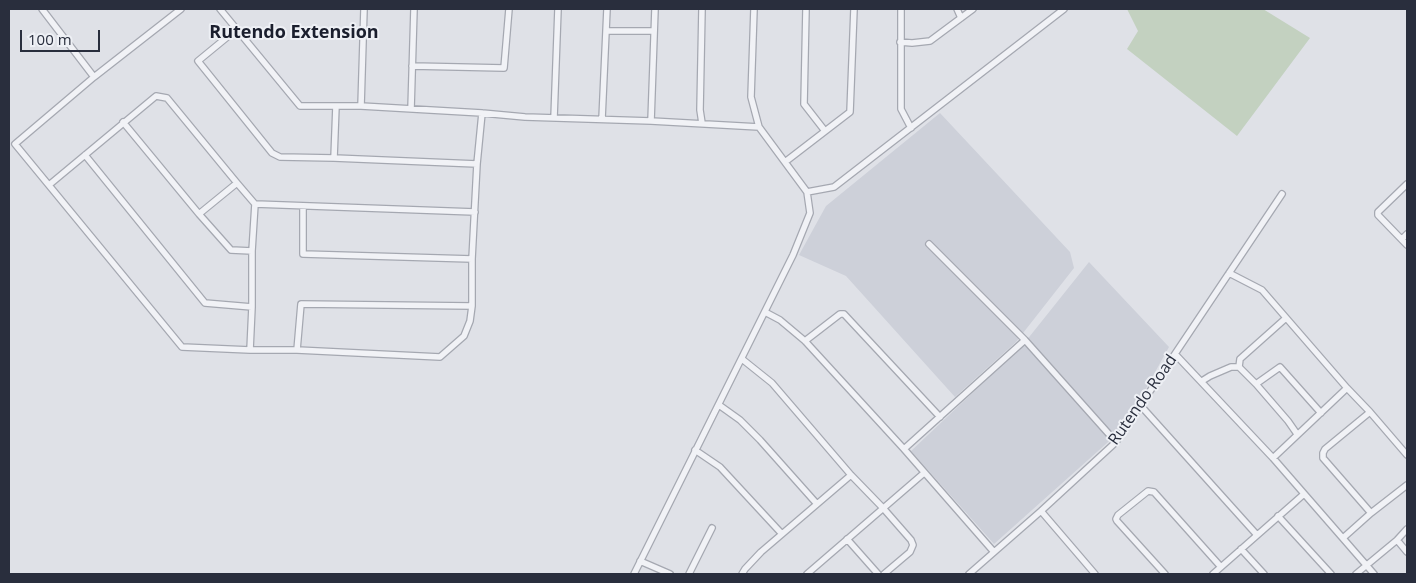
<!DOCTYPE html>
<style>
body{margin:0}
#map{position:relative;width:1416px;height:583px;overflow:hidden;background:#dfe1e7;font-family:"Open Sans",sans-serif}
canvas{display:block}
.frame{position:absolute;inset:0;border:10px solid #292e3d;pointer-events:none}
.scale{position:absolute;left:20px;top:30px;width:80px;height:22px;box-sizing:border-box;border:2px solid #292e3d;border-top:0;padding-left:6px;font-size:15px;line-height:18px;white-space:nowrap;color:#292e3d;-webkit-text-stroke:4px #eef0f5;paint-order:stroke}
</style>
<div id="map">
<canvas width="1416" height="583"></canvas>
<div class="frame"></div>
<div class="scale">100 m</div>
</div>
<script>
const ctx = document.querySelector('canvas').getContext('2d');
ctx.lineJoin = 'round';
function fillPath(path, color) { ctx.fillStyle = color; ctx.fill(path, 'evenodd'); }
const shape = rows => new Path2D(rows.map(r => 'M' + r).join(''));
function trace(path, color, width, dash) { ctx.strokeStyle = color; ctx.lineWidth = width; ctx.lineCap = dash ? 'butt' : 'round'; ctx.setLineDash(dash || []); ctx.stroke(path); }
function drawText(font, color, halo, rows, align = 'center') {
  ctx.font = font + ' "Open Sans",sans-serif'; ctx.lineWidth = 4; ctx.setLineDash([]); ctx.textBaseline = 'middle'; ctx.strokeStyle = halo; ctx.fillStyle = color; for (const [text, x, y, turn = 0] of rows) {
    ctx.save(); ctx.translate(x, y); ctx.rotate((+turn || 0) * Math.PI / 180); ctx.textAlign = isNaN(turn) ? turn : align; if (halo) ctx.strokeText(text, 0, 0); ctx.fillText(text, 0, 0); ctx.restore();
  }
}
fillPath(shape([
 [940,113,1070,252,1074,268,1016,342,955,397,846,276,799,255,826,206],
 [1089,262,1169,347,1139,401,1116,435,994,544,911,451,1022,346]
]), '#cdd0d9');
fillPath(shape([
 [1127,9,1263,9,1310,38,1237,136,1127,49,1138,31]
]), '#c3d1c0');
const street = shape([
 [42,9,94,77],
 [181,9,94,77,15,144,182,347,250,350,297,350,440,357,464,336,470,321,472,306,472,259,477,164,482,113],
 [220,9,300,106,361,106,482,113,525,117,651,121,759,127],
 [806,9,804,104,825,131],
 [901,9,901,109,911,128],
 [957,9,961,18],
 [237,29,198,61,272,153,280,157,334,158,477,164],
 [606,31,653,31],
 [900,42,912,43,930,41,973,9],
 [412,66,504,68,509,9],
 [361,106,364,9],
 [411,109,414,9],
 [554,118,558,9],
 [602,119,607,9],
 [651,121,655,9],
 [123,122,199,214,231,250,252,251],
 [702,123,700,110,702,9],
 [85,155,205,303,252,307],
 [334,158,336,106],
 [785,162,850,112,854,9],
 [1407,184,1378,212,1378,215,1407,245],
 [49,185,156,96,167,98,237,183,255,204,475,212],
 [807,192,834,187,1064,9],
 [303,206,303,254,472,259],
 [199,214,237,183],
 [1402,239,1407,234],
 [929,244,1025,340,1116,442],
 [1229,273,1262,290,1347,388],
 [765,312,780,320,805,341,904,449,994,552],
 [805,341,840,314,844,314,940,417],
 [250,350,252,307,252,251,255,204],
 [297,350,301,304,472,306],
 [1175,354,1273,458,1374,574],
 [742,359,772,383,851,475,883,508,911,540,913,545,910,552,884,574],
 [1239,367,1240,359,1286,318],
 [1202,381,1210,376,1231,367,1239,367,1256,384,1280,367,1321,413],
 [1256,384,1288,421,1297,434],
 [719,405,740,420,760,440,817,504],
 [1141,406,1257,535],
 [1370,412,1407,455],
 [904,449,1025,340],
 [695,450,720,467,782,534],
 [1273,458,1347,388,1370,412,1325,449,1323,453,1323,458,1371,513],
 [1041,511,1095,574],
 [1278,516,1331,574],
 [1343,538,1371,513,1407,485],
 [847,539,878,574],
 [1397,540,1407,552],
 [1241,549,1264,574],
 [640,561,670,574],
 [634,574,793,255,810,213,807,192,759,127,751,97,754,9],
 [689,574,712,528],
 [742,574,745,569,761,552,851,475],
 [807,574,924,473],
 [969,574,1041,511,1116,442,1282,194],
 [1165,574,1117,521,1116,519,1118,515,1148,491,1154,492,1221,567],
 [1213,574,1304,494],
 [1356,574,1397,540,1407,529]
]);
trace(street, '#a5a8b1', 8);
trace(street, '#f1f2f6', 5.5);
drawText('16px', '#292e3d', '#eef0f5', [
 ["Rutendo Road",1143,400,-55]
]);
drawText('bold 18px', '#1b1f2e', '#eef0f5', [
 ["Rutendo Extension",294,33]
]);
</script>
